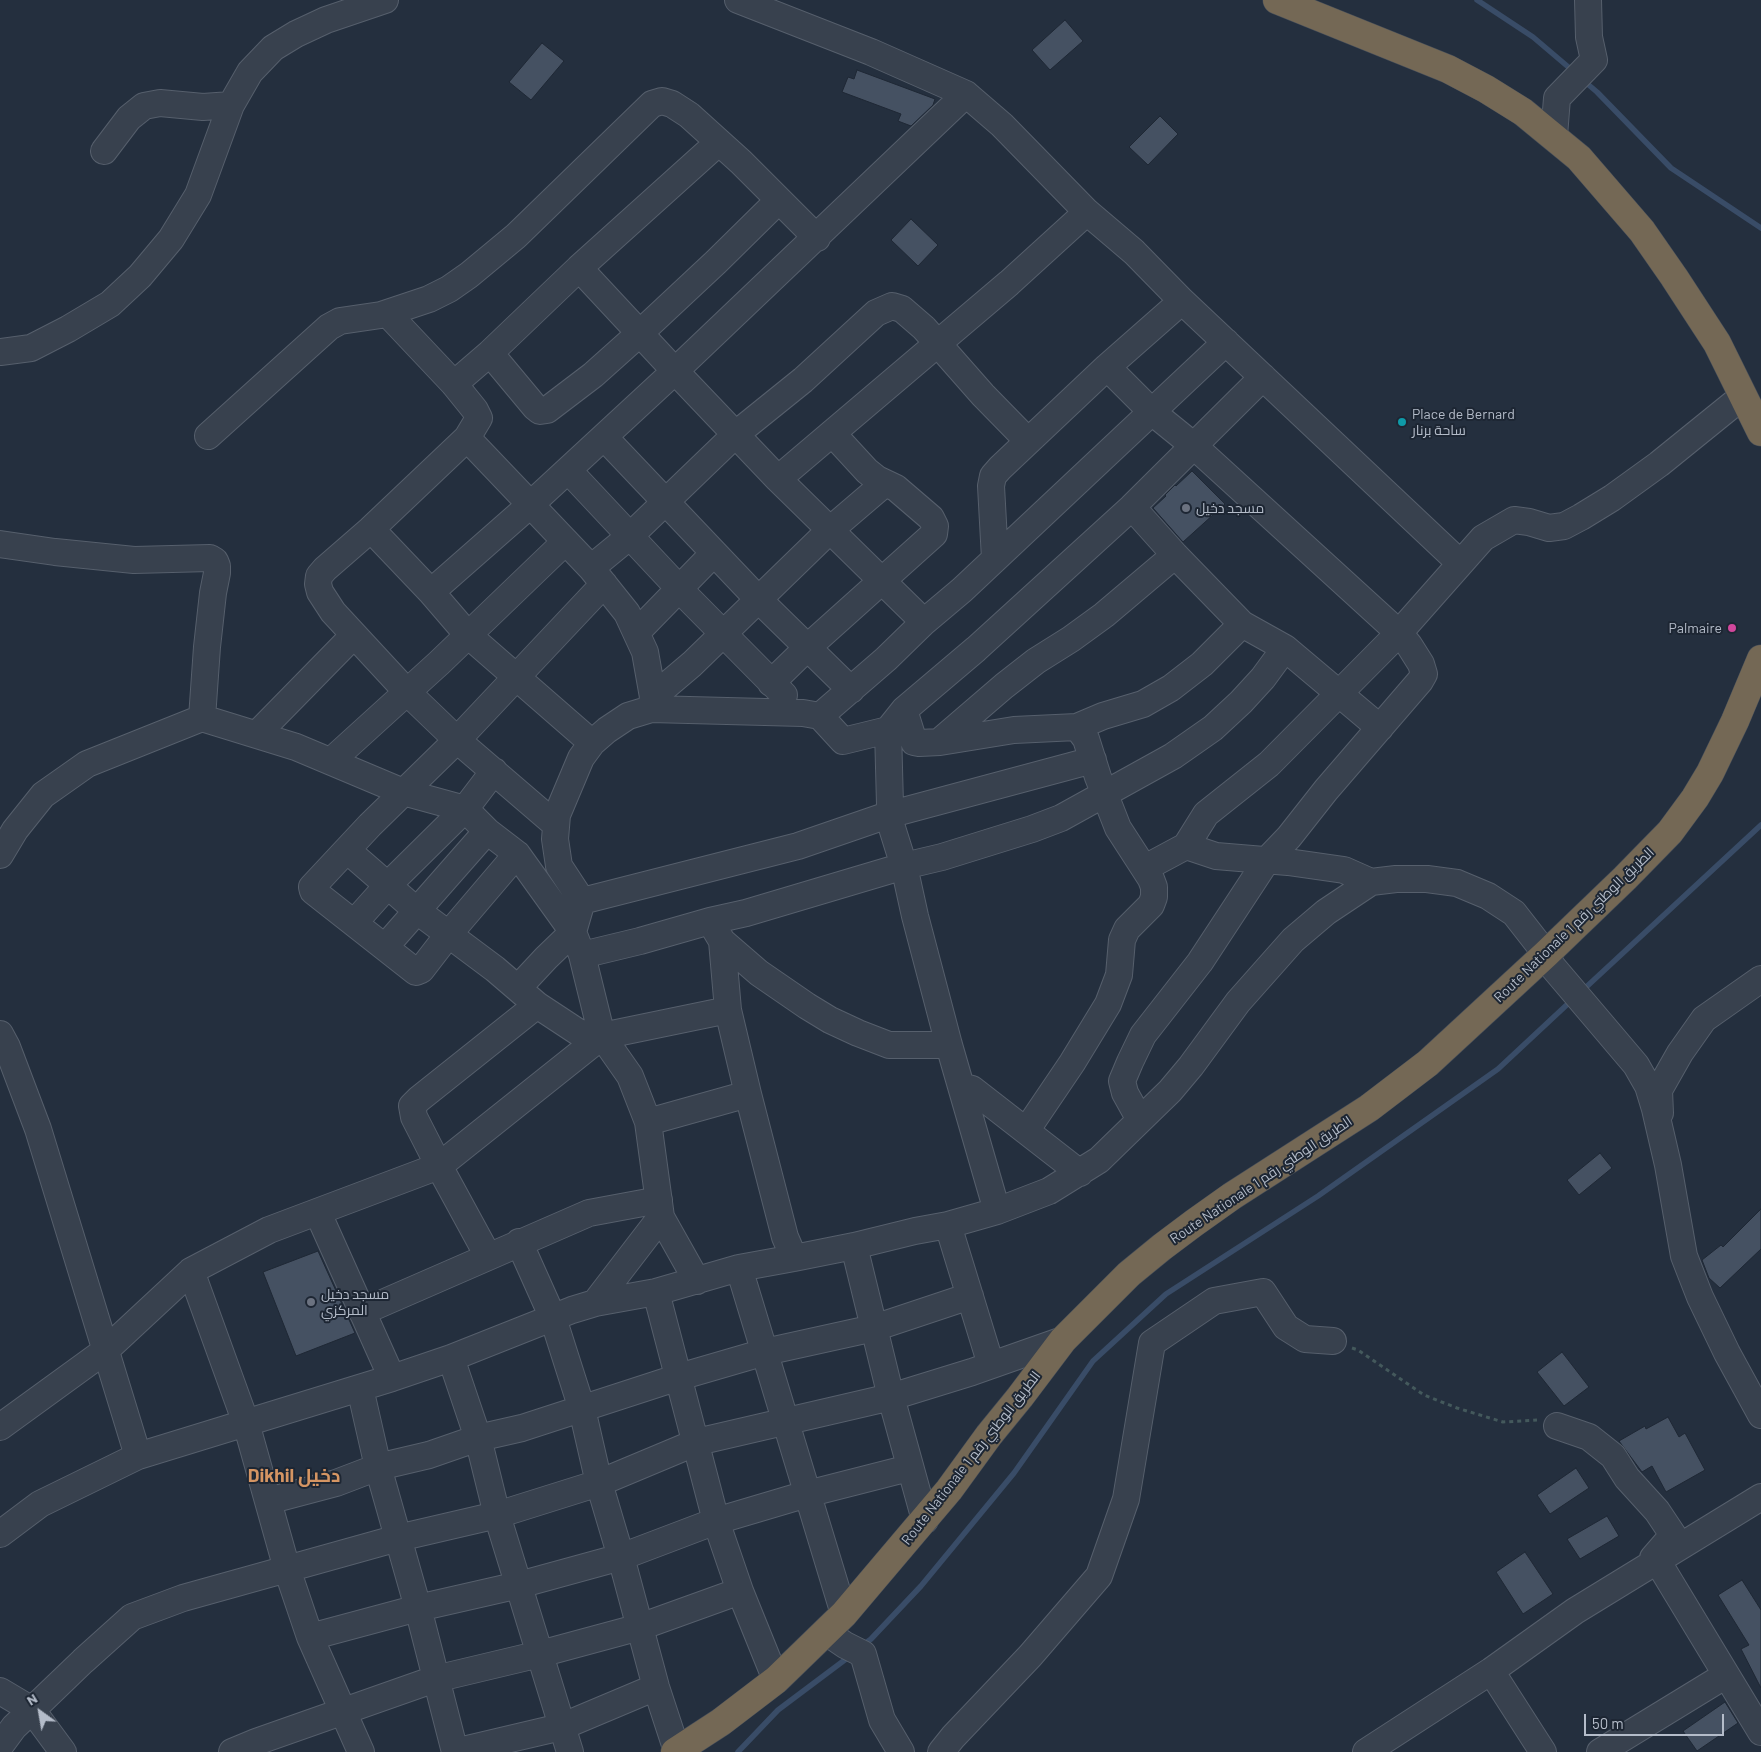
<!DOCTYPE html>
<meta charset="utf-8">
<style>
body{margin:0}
#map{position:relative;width:1761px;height:1752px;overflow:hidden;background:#242f3e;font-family:Barlow,sans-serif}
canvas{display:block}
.north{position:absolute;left:15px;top:1687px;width:50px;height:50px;-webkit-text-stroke:4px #1d2633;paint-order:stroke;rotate:328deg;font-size:14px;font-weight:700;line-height:20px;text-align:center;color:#b4bcc9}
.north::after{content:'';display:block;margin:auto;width:18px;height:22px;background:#b4bcc9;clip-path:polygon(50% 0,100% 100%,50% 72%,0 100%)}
.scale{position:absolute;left:1584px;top:1714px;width:140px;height:22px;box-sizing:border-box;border:2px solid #b4bcc9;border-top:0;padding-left:6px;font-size:15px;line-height:18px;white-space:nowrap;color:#b4bcc9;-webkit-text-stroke:4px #1d2633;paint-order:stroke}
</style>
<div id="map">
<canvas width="1761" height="1752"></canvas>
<div class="north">N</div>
<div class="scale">50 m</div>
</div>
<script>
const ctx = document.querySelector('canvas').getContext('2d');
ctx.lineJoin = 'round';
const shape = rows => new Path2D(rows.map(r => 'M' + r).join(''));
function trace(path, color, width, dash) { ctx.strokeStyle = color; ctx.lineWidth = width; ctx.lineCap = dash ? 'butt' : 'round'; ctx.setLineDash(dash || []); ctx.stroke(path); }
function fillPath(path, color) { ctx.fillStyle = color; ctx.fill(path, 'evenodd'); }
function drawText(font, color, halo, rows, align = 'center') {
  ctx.font = font + ' Barlow,Cairo,sans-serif'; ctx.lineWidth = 4; ctx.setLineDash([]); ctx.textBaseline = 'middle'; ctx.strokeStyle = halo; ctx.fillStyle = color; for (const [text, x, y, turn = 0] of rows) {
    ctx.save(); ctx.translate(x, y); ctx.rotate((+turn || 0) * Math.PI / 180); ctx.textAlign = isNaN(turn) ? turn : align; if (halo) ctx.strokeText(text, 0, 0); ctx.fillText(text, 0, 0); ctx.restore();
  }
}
trace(shape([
 [1477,0,1533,37,1573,71],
 [1584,81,1597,92,1671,168,1761,228],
 [1583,990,1761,825],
 [863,1645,871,1639,921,1586,1014,1473,1093,1361,1166,1294,1318,1196,1498,1069,1572,1000],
 [738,1752,778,1710,850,1656]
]), '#394c67', 5.5);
const building = shape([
 [1065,20,1083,41,1050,70,1032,50,1065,20],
 [542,43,564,61,531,100,509,82,542,43],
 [857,70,935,99,933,105,911,126,898,121,901,114,842,92,848,77,854,79,857,70],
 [1160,116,1178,134,1148,165,1129,147,1160,116],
 [911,219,938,245,918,266,891,240,911,219],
 [1192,471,1225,504,1183,542,1153,508,1166,496,1165,495,1175,485,1176,486,1192,471],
 [1600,1153,1612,1168,1579,1195,1567,1180,1600,1153],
 [1761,1209,1761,1249,1720,1288,1709,1278,1702,1260,1721,1245,1723,1247,1761,1209],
 [318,1251,355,1333,296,1356,263,1272,318,1251],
 [1562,1352,1589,1387,1564,1406,1537,1372,1562,1352],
 [1668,1417,1679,1437,1685,1433,1705,1470,1666,1492,1652,1466,1642,1472,1619,1441,1645,1426,1646,1429,1668,1417],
 [1576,1468,1589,1488,1550,1514,1537,1495,1576,1468],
 [1607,1516,1619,1536,1580,1559,1567,1539,1607,1516],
 [1525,1552,1553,1594,1523,1614,1496,1572,1525,1552],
 [1742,1580,1761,1610,1761,1688,1741,1649,1749,1645,1718,1595,1742,1580],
 [1725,1702,1738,1723,1697,1751,1683,1731,1725,1702]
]);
fillPath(building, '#455162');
trace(building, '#1f2835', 1);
const minor = shape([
 [738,0,871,52,966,94,1002,125,1087,212,1134,252,1182,301,1460,563],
 [1554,136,1557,98,1594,60,1589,37,1588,0],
 [104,151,129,118,144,106,160,103,203,107,231,105],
 [579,268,675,371,778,479,924,622],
 [387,313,454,384,475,410,479,418,467,438,371,529,325,569,319,576,318,584,320,592,333,612,408,693,457,740,556,825],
 [0,352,31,348,68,329,110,304,140,276,171,239,198,195,231,105,250,72,273,48,296,34,326,20,385,0],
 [490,353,535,407,540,411,547,410,593,375,640,333,716,262,779,200],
 [1107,367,1152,412,1194,446,1399,633,1409,645,1421,664,1424,674,1420,681,1326,790,1289,837,1267,860,1200,962,1143,1035,1130,1062,1122,1081,1125,1093,1140,1120],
 [454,384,490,353,579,268,719,142],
 [208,436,329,327,340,321,381,315,429,299,449,289,469,275,516,236,652,104,662,101,672,104,689,115,741,162,817,238],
 [604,437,759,600,851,690],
 [467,438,591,568,627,613,645,652,653,697,651,709],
 [568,470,689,599,784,695],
 [778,479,1009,283,1087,212],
 [1132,507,1175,555,1242,624,1285,648,1380,728],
 [371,529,431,592,468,635,592,743],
 [0,544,55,552,134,560,210,558,215,561,217,566,217,573,213,593,207,647,202,718],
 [995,559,991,486,993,476,1000,468,1107,367,1182,301],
 [591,568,630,536,736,434,803,380,876,313,892,306,902,309,924,328,983,395,1028,441],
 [431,592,530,505,675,371,966,94],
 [637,632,714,553],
 [771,683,808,647,934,534,935,526,931,518,896,488,877,479,867,471,832,433],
 [653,697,692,664,830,530,885,483],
 [904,710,914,742,919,743,940,742,1014,730,1077,727,1103,716,1143,704,1171,688,1202,664,1242,624],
 [820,716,886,659,924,622,962,590,1226,342],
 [888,730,890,805,888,815,904,866,915,916,949,1045,997,1211],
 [257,734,354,635],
 [940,741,1004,686,1036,661,1071,639,1104,615,1175,555],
 [331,761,439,663,565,542],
 [1186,846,1216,856,1288,862,1344,870,1371,882],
 [347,850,416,910,495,969,537,1005,578,1032,588,1035,602,1036,728,1010],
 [517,854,448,935,421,970,416,972,313,891,312,887,370,825,457,740,604,584],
 [0,855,15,830,43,795,87,764,202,718,296,747,403,792,465,809,487,831,517,854,573,932,546,958,518,988],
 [1145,868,1186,846,1206,814,1269,764,1399,633,1483,538,1514,520,1529,522,1549,528,1564,526,1581,517,1612,498,1659,464,1743,396],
 [582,901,798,846,888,815,1093,760],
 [710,921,722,941,728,1010,748,1094,785,1237,794,1258],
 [354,923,388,885,465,809,494,771],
 [722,941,759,973,807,1006,830,1020,858,1033,889,1045,949,1045],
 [385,947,487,831],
 [582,955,640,941,710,921,746,913,904,866,942,857,1032,829,1061,818,1173,756,1213,728,1241,702,1263,678,1285,648],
 [0,1034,7,1047,38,1129,138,1456],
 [961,1086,972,1089,1080,1173],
 [1660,1113,1659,1090,1680,1053,1704,1019,1761,979],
 [648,1122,748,1094],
 [1026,1131,1072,1063,1108,1004,1119,975,1122,940,1127,929,1151,905,1154,897,1154,887,1151,879,1118,828,1098,777,1086,739,1077,727],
 [318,1213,392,1378],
 [948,1225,991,1365],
 [519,1242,553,1318,582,1409,599,1483,621,1557,656,1687,677,1751],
 [854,1246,891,1397,925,1520],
 [488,1256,439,1166,414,1117,412,1106,419,1099,537,1005],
 [739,1268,844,1614],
 [191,1271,246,1423,287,1569,310,1637,361,1752],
 [697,1281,661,1217,648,1122,630,1076,602,1036,582,955,573,932,582,901,559,866,555,839,557,815,581,758,592,743,607,730,628,716,651,709,803,713,820,716,843,741,888,730,904,710,976,649,1132,507,1263,377],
 [656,1292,716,1521,740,1591,776,1680],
 [595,1303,661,1217],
 [362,1312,589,1213,659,1200],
 [451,1358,478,1438,497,1515,570,1752],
 [360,1388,378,1467,418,1608,455,1752,561,1727,656,1687],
 [1557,1426,1589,1437,1613,1456,1627,1478,1657,1511,1673,1535,1653,1558],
 [0,1427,106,1350,191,1271,269,1230,439,1166,602,1036],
 [268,1501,336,1483,378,1467,429,1455,478,1438,522,1428,679,1377,765,1352,874,1328,970,1296],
 [0,1534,40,1504,138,1456,392,1378,451,1358,572,1310,595,1303,656,1292,739,1268,794,1258,854,1246,915,1231,948,1225,997,1211,1049,1191,1099,1160,1170,1091,1191,1066,1238,1002,1293,940,1326,912,1371,882,1396,879,1427,879,1457,883,1488,896,1514,913,1546,954,1552,966,1636,1065,1648,1086,1655,1109,1668,1165,1684,1256,1700,1297,1727,1353,1761,1415],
 [1658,1562,1761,1732],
 [826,1632,845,1645,863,1654,882,1720,901,1752],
 [310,1637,418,1608,519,1585,621,1557,716,1521,807,1494,909,1468],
 [1491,1671,1543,1752],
 [0,1691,32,1710,63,1752],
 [0,1746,14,1727,32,1710,83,1661,132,1617,183,1598,398,1538,497,1515,599,1483,697,1442,891,1397,972,1372,1063,1340],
 [232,1752,256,1742,435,1679,540,1654,640,1627,740,1591],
 [941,1752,953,1737,1030,1656,1099,1576,1126,1499,1152,1343,1214,1301,1263,1292,1286,1327,1305,1339,1333,1341],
 [1366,1752,1491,1671,1575,1611,1761,1497],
 [1600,1752,1726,1675]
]);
const highway = shape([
 [1277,0,1448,69,1486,89,1523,112,1579,158,1642,231,1674,277,1717,343,1761,432],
 [675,1752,721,1722,776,1680,844,1614,949,1490,989,1435,1020,1397,1063,1340,1129,1274,1162,1247,1194,1223,1232,1196,1369,1108,1428,1063,1546,954,1625,878,1670,832,1695,798,1710,773,1735,721,1761,659]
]);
trace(minor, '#565f6c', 28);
trace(highway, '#434c59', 29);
trace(shape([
 [1352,1348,1358,1350,1424,1395,1457,1408,1503,1422,1537,1420]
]), '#44595c', 3, [4, 4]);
trace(minor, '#38414e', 26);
trace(highway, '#746855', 28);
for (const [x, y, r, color] of [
 [1402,422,5,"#0f9aa8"],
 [1186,508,5,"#6b7280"],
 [1732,628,5,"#d1479c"],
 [311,1302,5,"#6b7280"]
]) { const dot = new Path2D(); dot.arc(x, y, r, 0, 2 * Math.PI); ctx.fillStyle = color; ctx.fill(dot); trace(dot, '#1d2633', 2); }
drawText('14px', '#b4bcc9', '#1d2633', [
 ["Place de Bernard",1412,414],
 ["ساحة برنار",1412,430],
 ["مسجد دخيل",1196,508],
 ["Palmaire",1722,628,"right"],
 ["مسجد دخيل",321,1294],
 ["المركزي",321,1310]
], 'left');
drawText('14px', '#b4bcc9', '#1d2633', [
 ["Route Nationale الطريق الوطني رقم 1",1574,925,-44],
 ["Route Nationale الطريق الوطني رقم 1",1261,1180,-34],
 ["Route Nationale الطريق الوطني رقم 1",971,1458,-52]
]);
drawText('bold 19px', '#d59563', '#1d2633', [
 ["Dikhil دخيل",294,1476]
]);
</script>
